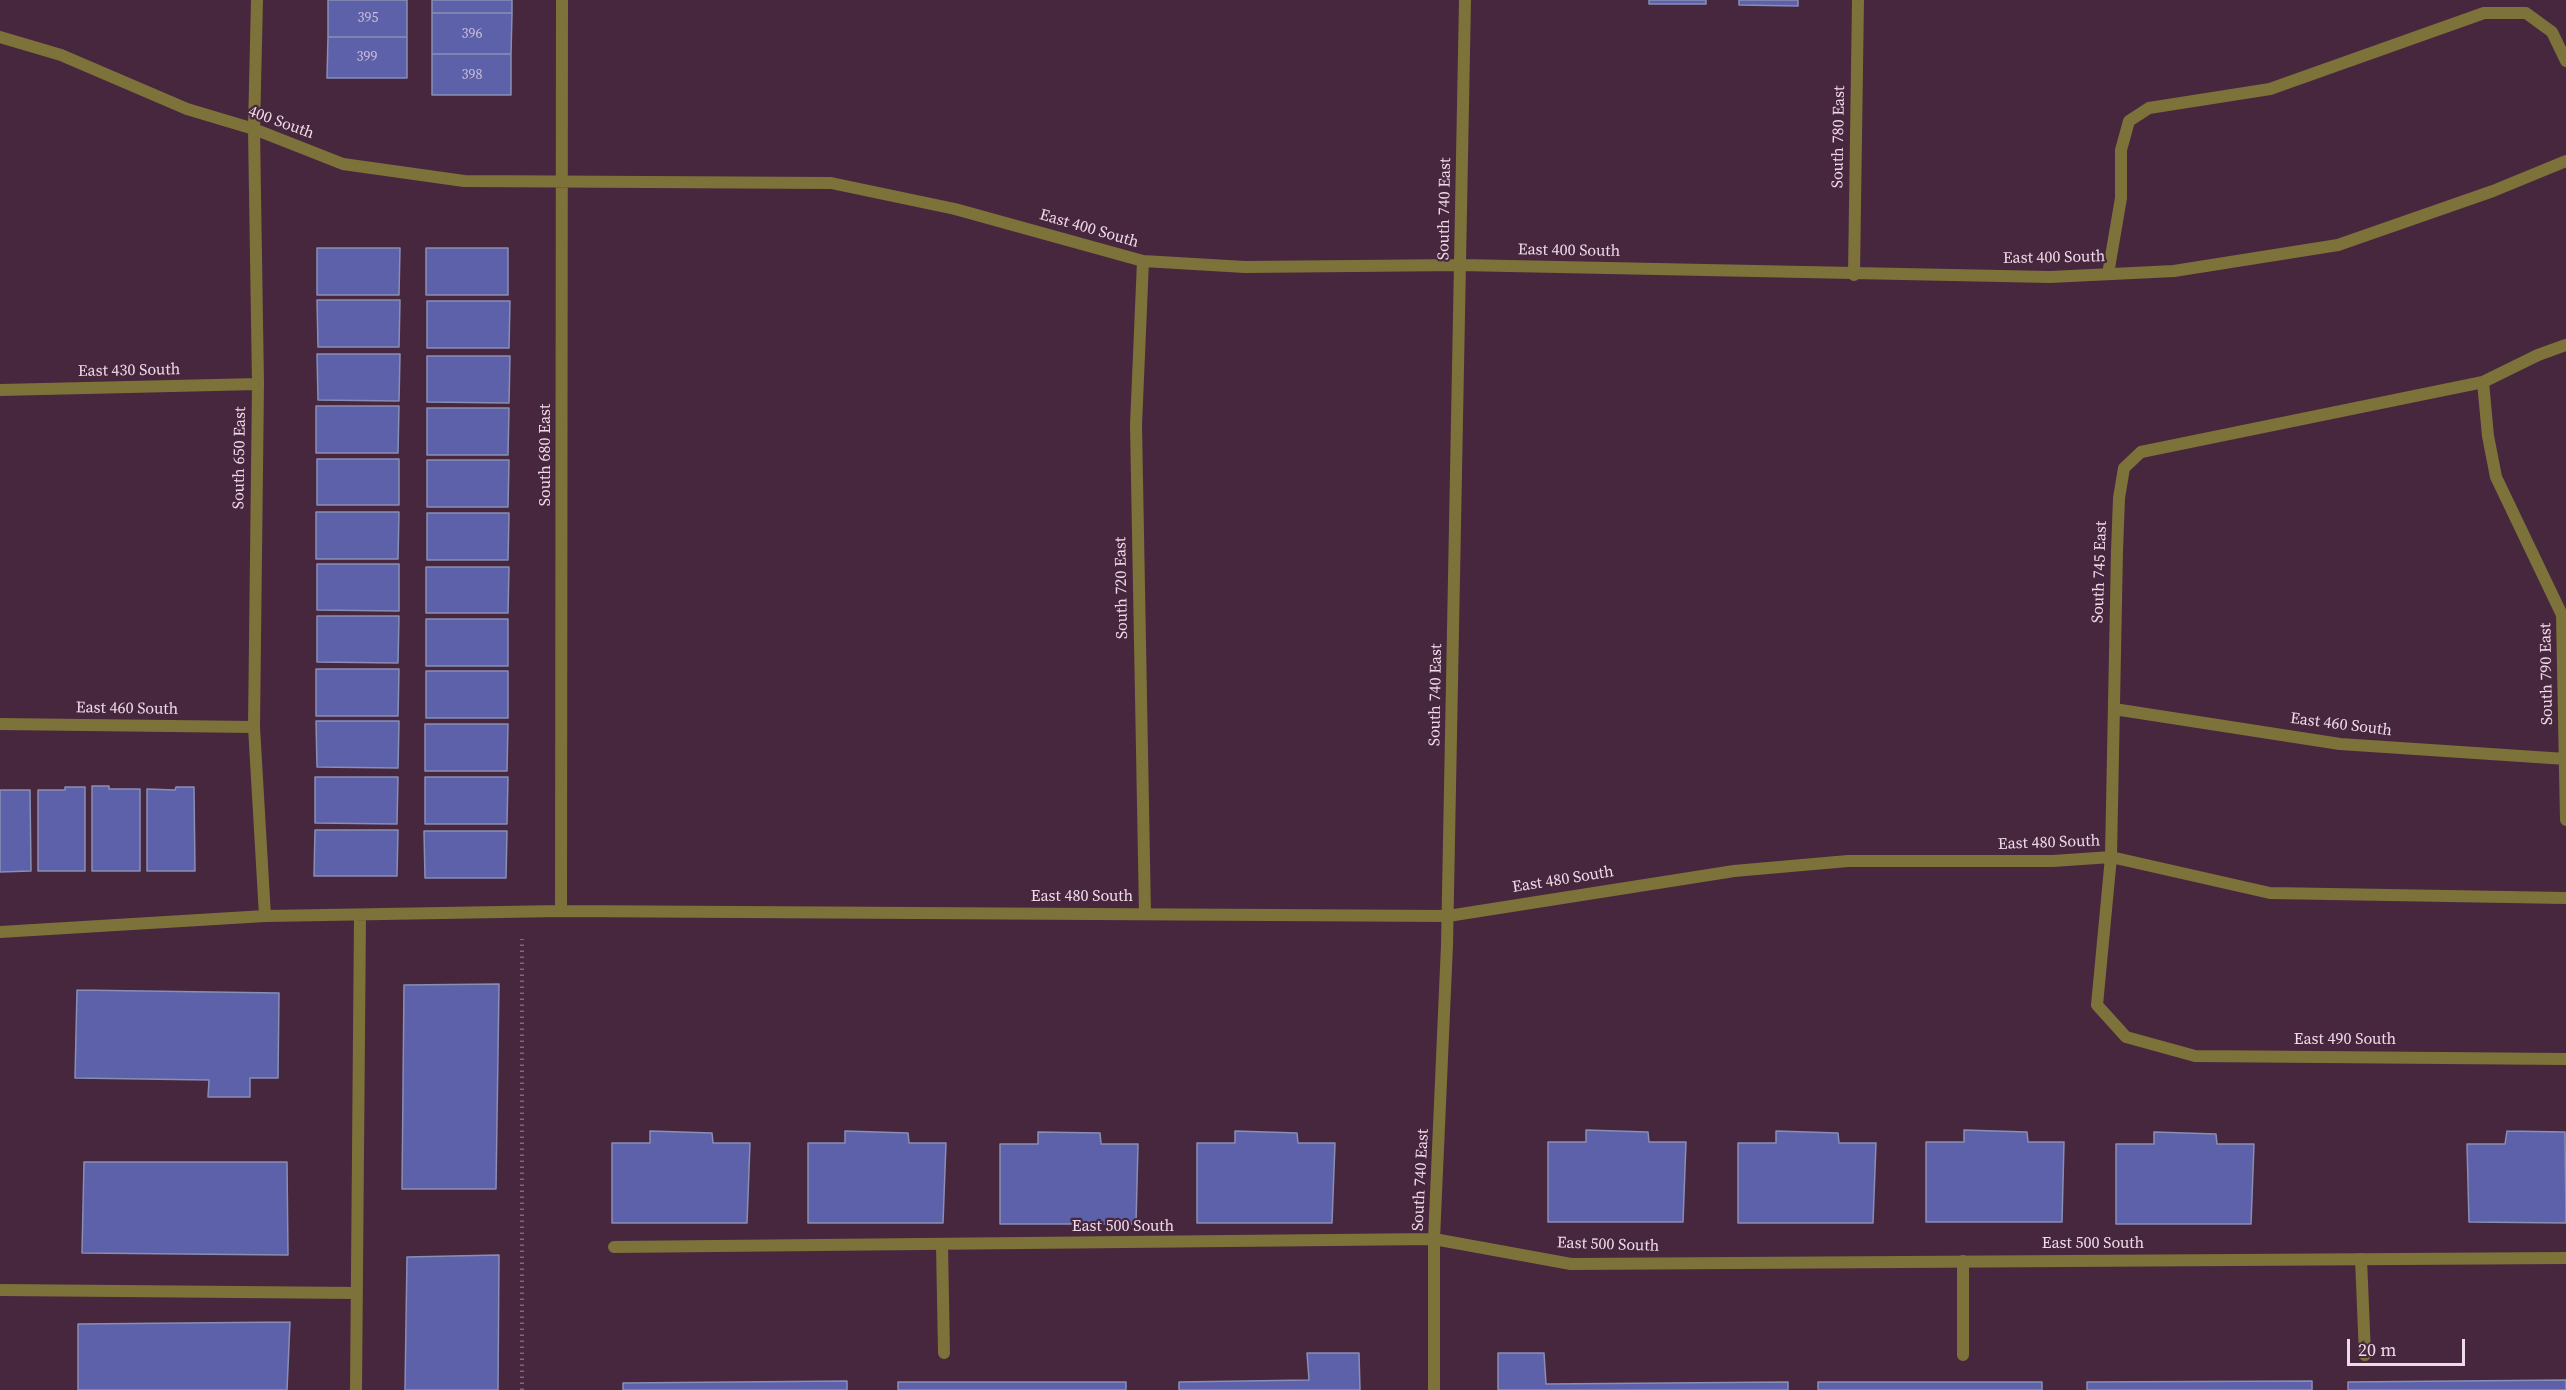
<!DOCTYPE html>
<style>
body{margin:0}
#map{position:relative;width:2566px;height:1390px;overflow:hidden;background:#47273e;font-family:"Source Serif 4",serif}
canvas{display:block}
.scale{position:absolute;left:2347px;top:1339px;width:118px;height:27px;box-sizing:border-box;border:3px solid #efdae8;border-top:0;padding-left:8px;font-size:18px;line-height:21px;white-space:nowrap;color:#efdae8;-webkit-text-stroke:4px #47273e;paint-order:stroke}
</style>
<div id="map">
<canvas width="2566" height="1390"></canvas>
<div class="scale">20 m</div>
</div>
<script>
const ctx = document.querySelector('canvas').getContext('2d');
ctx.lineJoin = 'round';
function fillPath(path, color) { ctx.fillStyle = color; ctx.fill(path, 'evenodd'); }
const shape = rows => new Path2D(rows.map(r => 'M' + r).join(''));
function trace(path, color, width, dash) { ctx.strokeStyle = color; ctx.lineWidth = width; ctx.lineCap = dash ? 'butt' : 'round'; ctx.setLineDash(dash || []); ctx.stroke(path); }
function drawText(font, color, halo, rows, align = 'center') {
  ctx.font = font + ' "Source Serif 4",serif'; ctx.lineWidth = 4.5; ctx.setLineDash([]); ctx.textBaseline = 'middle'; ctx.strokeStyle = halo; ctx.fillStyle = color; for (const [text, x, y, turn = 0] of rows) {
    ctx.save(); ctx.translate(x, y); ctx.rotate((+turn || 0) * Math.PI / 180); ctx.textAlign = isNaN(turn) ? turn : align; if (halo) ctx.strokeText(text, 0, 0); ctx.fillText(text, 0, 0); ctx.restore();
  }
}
const building = shape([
 [328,0,407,0,407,37,328,37,328,0],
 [432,0,512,0,512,13,432,13,432,0],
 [1649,0,1706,0,1706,4,1649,4,1649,0],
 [1739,0,1798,0,1798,6,1739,5,1739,0],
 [432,13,512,13,511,54,432,54,432,13],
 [328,37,407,37,407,78,327,78,328,37],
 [432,54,511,54,511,95,432,95,432,54],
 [317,248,400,248,399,295,317,295,317,248],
 [426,248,508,248,508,295,426,295,426,248],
 [317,300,400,300,399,347,318,347,317,300],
 [427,301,510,301,509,348,427,348,427,301],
 [317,354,400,354,399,401,318,400,317,354],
 [427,356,510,356,509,403,427,402,427,356],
 [316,406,399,406,398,453,316,453,316,406],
 [427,408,509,408,508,455,427,455,427,408],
 [317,459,399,459,399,505,317,505,317,459],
 [427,460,509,460,508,507,427,507,427,460],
 [316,512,399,512,398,559,316,559,316,512],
 [427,513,509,513,508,560,427,560,427,513],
 [317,564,399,564,399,611,317,610,317,564],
 [426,567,509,567,508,613,426,613,426,567],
 [317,616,399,616,398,663,317,662,317,616],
 [426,619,508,619,508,666,426,666,426,619],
 [316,669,399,669,398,716,316,716,316,669],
 [426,671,508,671,508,718,426,718,426,671],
 [316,721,399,721,398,768,317,767,316,721],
 [425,724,508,724,507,771,425,771,425,724],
 [315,777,398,777,397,824,315,823,315,777],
 [425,777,508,777,507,824,425,824,425,777],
 [92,786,109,786,109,789,140,789,140,871,92,871,92,786],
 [65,787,85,787,85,871,38,871,38,790,65,790,65,787],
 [176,787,194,787,195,871,147,871,147,789,175,790,176,787],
 [0,790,30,790,31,871,0,872,0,790],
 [315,830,398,830,397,876,314,876,315,830],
 [424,831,507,831,506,878,425,878,424,831],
 [499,984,496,1189,402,1189,404,985,499,984],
 [77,990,279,993,278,1078,250,1078,250,1097,208,1097,209,1080,75,1078,77,990],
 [1586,1130,1648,1132,1649,1142,1686,1142,1683,1222,1548,1222,1548,1142,1586,1142,1586,1130],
 [1964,1130,2027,1132,2028,1142,2064,1142,2062,1222,1926,1222,1926,1142,1964,1142,1964,1130],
 [650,1131,712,1133,713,1143,750,1143,747,1223,612,1223,612,1143,650,1143,650,1131],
 [845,1131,908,1133,909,1143,946,1143,943,1223,808,1223,808,1143,845,1143,845,1131],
 [1235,1131,1297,1133,1298,1143,1335,1143,1332,1223,1197,1223,1197,1143,1235,1143,1235,1131],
 [1776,1131,1838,1133,1839,1143,1876,1143,1873,1223,1738,1223,1738,1143,1776,1143,1776,1131],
 [2507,1131,2565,1132,2566,1223,2469,1222,2467,1144,2505,1144,2507,1131],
 [1038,1132,1100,1133,1101,1144,1138,1144,1136,1224,1000,1224,1000,1144,1038,1144,1038,1132],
 [2154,1132,2216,1134,2217,1144,2254,1144,2251,1224,2116,1224,2116,1144,2154,1144,2154,1132],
 [84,1162,287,1162,288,1255,82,1253,84,1162],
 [499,1255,498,1390,405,1390,407,1257,499,1255],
 [290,1322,287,1390,78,1390,78,1324,290,1322],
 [1307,1353,1359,1353,1360,1390,1179,1390,1179,1382,1309,1380,1307,1353],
 [1498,1353,1544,1353,1546,1384,1788,1382,1788,1390,1498,1390,1498,1353],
 [2566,1380,2566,1390,2348,1390,2348,1382,2566,1380],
 [847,1381,847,1390,623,1390,623,1383,847,1381],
 [2312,1381,2312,1390,2087,1390,2087,1382,2312,1381],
 [898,1382,1126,1382,1126,1390,898,1390,898,1382],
 [1818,1382,2042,1382,2042,1390,1818,1390,1818,1382]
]);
fillPath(building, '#5c61a9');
trace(building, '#898eb5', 1.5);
trace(shape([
 [522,1390,522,939]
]), '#82667a', 4, [1.5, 4.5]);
trace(shape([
 [942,1245,944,1353],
 [2361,1259,2365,1355],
 [1963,1261,1963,1355]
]), '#7d723a', 12);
trace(shape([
 [257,0,254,129,258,384,254,727,265,916],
 [0,37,61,55,187,109,254,129,343,164,464,181,831,183,955,209,1143,261,1245,267,1460,265,2050,277,2174,271,2338,245,2493,191,2566,161],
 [1143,261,1136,425,1145,914],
 [2108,274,2121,198,2121,150,2129,121,2149,108,2270,89,2484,13,2526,13,2552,32,2566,61],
 [1854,275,1858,0],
 [2566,345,2538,355,2483,382,2488,436,2496,477,2562,615,2566,820],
 [2483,382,2141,452,2124,468,2119,498,2117,551,2111,857,2097,1005,2126,1037,2195,1056,2566,1059],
 [0,390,258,384],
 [2114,709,2340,744,2566,759],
 [0,724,254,727],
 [561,911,562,0],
 [0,932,265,916,561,911,1448,916,1734,871,1848,861,2053,861,2111,857,2270,893,2566,898],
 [614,1247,1434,1239,1571,1264,2566,1258],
 [0,1290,357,1293],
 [356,1390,360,915],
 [1434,1390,1434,1239,1447,945,1465,0]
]), '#7d723a', 12);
drawText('14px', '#cabcd8', null, [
 ["395",368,18],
 ["396",472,34],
 ["399",367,57],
 ["398",472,75]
]);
drawText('16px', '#efdae8', '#47273e', [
 ["400 South",281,123,20],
 ["South 780 East",1839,137,-89],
 ["South 740 East",1445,209,-89],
 ["East 400 South",1089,229,16],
 ["East 400 South",1569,251,1],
 ["East 400 South",2054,258,-1],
 ["East 430 South",129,371,-1],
 ["South 680 East",546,455,-90],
 ["South 650 East",240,458,-89],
 ["South 745 East",2100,572,-88],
 ["South 720 East",1122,588,-91],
 ["South 790 East",2547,674,-91],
 ["South 740 East",1436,695,-89],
 ["East 460 South",127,709,1],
 ["East 460 South",2341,725,7],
 ["East 480 South",2049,843,-2],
 ["East 480 South",1563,880,-9],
 ["East 480 South",1082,897],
 ["East 490 South",2345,1040],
 ["South 740 East",1421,1180,-87],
 ["East 500 South",1123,1227],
 ["East 500 South",2093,1244],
 ["East 500 South",1608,1245,2]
]);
</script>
